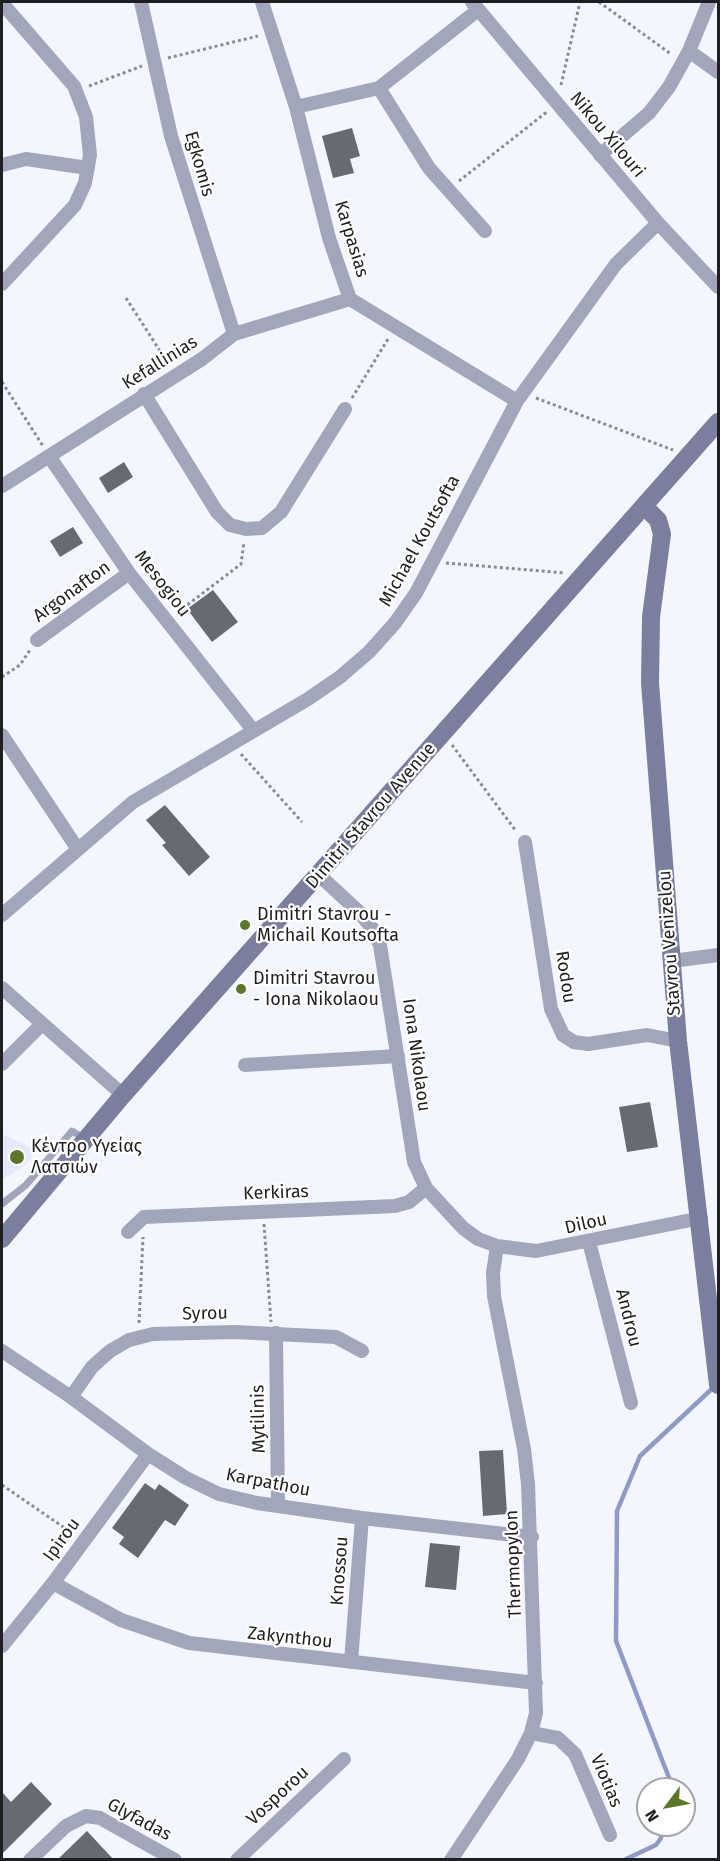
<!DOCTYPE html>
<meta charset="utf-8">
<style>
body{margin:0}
#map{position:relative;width:720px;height:1861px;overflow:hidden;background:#f4f6ff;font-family:"Fira Sans",sans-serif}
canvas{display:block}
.frame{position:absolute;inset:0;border:3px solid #1e1f23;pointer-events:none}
.north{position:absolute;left:636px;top:1777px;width:60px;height:60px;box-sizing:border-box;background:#fff;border:2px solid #a5a5a7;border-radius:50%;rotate:238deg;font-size:16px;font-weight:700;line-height:24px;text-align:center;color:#1e1f23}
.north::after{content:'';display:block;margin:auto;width:21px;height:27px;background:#5c772a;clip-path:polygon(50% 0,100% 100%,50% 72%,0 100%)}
</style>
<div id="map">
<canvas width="720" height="1861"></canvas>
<div class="frame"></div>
<div class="north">N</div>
</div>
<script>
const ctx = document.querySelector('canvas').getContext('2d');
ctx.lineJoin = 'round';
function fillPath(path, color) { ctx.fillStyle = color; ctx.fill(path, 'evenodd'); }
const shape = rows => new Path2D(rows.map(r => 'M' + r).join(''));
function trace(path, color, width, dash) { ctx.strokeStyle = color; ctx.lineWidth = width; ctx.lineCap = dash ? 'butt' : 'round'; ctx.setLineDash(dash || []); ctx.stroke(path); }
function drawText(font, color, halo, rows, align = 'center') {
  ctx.font = font + ' "Fira Sans",sans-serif'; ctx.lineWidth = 4.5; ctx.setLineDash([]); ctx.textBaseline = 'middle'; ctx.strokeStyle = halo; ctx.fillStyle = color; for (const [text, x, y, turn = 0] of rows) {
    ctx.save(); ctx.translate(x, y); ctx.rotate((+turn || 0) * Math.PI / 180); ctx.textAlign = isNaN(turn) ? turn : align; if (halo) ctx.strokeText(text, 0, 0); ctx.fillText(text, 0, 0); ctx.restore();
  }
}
fillPath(shape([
 [2,1134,36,1150,28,1163,2,1180]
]), '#e6eafc');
trace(shape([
 [668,1789,670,1780,664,1765,616,1641,617,1511,640,1456,715,1386],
 [624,1860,656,1845,661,1838,663,1825]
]), '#919ac7', 4.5);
fillPath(shape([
 [352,128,360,156,350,159,354,173,333,178,322,136],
 [124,462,133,477,108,493,99,478],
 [73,527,83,543,60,557,50,541],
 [213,590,238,622,212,642,187,609],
 [165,805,210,857,189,876,162,845,166,843,146,820],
 [650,1102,658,1147,627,1152,619,1107],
 [503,1450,507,1514,483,1516,479,1451],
 [145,1483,155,1490,159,1484,189,1505,175,1526,165,1520,138,1558,119,1544,124,1537,112,1528],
 [430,1543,460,1546,456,1590,425,1587],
 [31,1782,52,1804,2,1854,2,1792,11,1802],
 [87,1831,114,1860,57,1860]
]), '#676973');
trace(shape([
 [599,2,671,54],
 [168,58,258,36],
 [561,85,580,2],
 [89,86,142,66],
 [459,181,548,111],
 [126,298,169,365],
 [2,382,43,446],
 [352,398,388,339],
 [536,398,673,450],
 [446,563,565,573],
 [178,612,241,564,244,542],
 [2,677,20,665,30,650],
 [452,745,516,831],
 [241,754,302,822],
 [264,1224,271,1322],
 [139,1323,143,1237],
 [2,1485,72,1533]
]), '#8a8c93', 3, [3, 3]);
trace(shape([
 [2,1204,26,1185,72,1131,85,1139]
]), '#a1a6ba', 7);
trace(shape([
 [141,2,171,136,234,334],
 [262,2,296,107,329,238,350,299,517,401],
 [472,2,658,223,718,287],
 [2,3,74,86,86,117,90,155,85,183,75,205,2,284],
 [689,51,718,72],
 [379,88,429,168,485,231],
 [296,107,379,88,478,10],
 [600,155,649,113,669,87,689,51,709,2],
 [2,165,26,159,88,168],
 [144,394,217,512,230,525,246,529,262,528,281,512,345,409],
 [49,456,129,573,253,730],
 [2,486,202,359,234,334,350,299],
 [37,640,129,573],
 [2,735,77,848],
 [525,842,551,1009,563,1035,574,1042,588,1044,647,1035,678,1041],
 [319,875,359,912,372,928,380,945,414,1162,426,1188,463,1228,478,1239,497,1246,536,1251,701,1218],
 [2,915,133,802,308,699,340,677,369,652,395,623,416,593,517,401,616,264,658,223],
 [672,961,718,955],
 [2,988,123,1095],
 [2,1064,42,1024],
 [245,1065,398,1056],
 [128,1232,144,1217,395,1206,409,1202,426,1188],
 [589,1242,631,1403],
 [276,1333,278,1505],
 [2,1351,71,1397,148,1454,186,1478,219,1494,257,1503,362,1518,532,1537],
 [71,1397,92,1367,110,1351,129,1340,153,1334,235,1332,336,1337,362,1351],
 [53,1583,121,1620,189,1643,536,1683],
 [2,1646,53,1583,148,1454],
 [351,1662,362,1518],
 [531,1733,558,1738,575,1754,610,1835],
 [30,1860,66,1826,86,1816,100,1818,175,1860],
 [237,1860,344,1759],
 [451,1860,518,1759,531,1733,536,1713,528,1484,524,1449,494,1296,493,1273,497,1246]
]), '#a1a6ba', 14);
trace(shape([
 [644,506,658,520,662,534,651,617,650,683,678,1041,718,1385],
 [2,1239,123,1095,718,422]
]), '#797f9c', 18);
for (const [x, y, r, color] of [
 [245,925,6,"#5c772a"],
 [241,989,6,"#5c772a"],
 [17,1157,8,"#5c772a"]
]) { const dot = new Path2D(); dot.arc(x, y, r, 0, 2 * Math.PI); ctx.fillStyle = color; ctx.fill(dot); trace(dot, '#fff', 2); }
drawText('18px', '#1e1f23', '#fff', [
 ["Nikou Xilouri",607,135,50],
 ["Egkomis",199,164,74],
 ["Karpasias",351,239,73],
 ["Kefallinias",160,363,-32],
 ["Michael Koutsofta",420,541,-61],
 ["Mesogiou",162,584,52],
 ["Argonafton",72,592,-36],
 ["Dimitri Stavrou Avenue",371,816,-49],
 ["Stavrou Venizelou",670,943,-94],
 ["Rodou",565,977,81],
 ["Iona Nikolaou",416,1055,82],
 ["Kerkiras",276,1193,-2],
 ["Dilou",586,1224,-13],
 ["Syrou",205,1314,-1],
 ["Androu",628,1318,76],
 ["Mytilinis",259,1419,-91],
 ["Karpathou",268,1483,11],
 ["Ipirou",62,1540,-54],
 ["Thermopylon",514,1564,-92],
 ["Knossou",340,1571,-86],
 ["Zakynthou",290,1638,6],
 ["Viotias",606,1781,67],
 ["Vosporou",278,1796,-43],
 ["Glyfadas",139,1820,28]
]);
drawText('18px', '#1e1f23', '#fff', [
 ["Dimitri Stavrou -",257,915],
 ["Michail Koutsofta",257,936],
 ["Dimitri Stavrou",253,979],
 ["- Iona Nikolaou",253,1000],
 ["Κέντρο Υγείας",31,1147],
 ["Λατσιών",31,1168]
], 'left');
</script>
